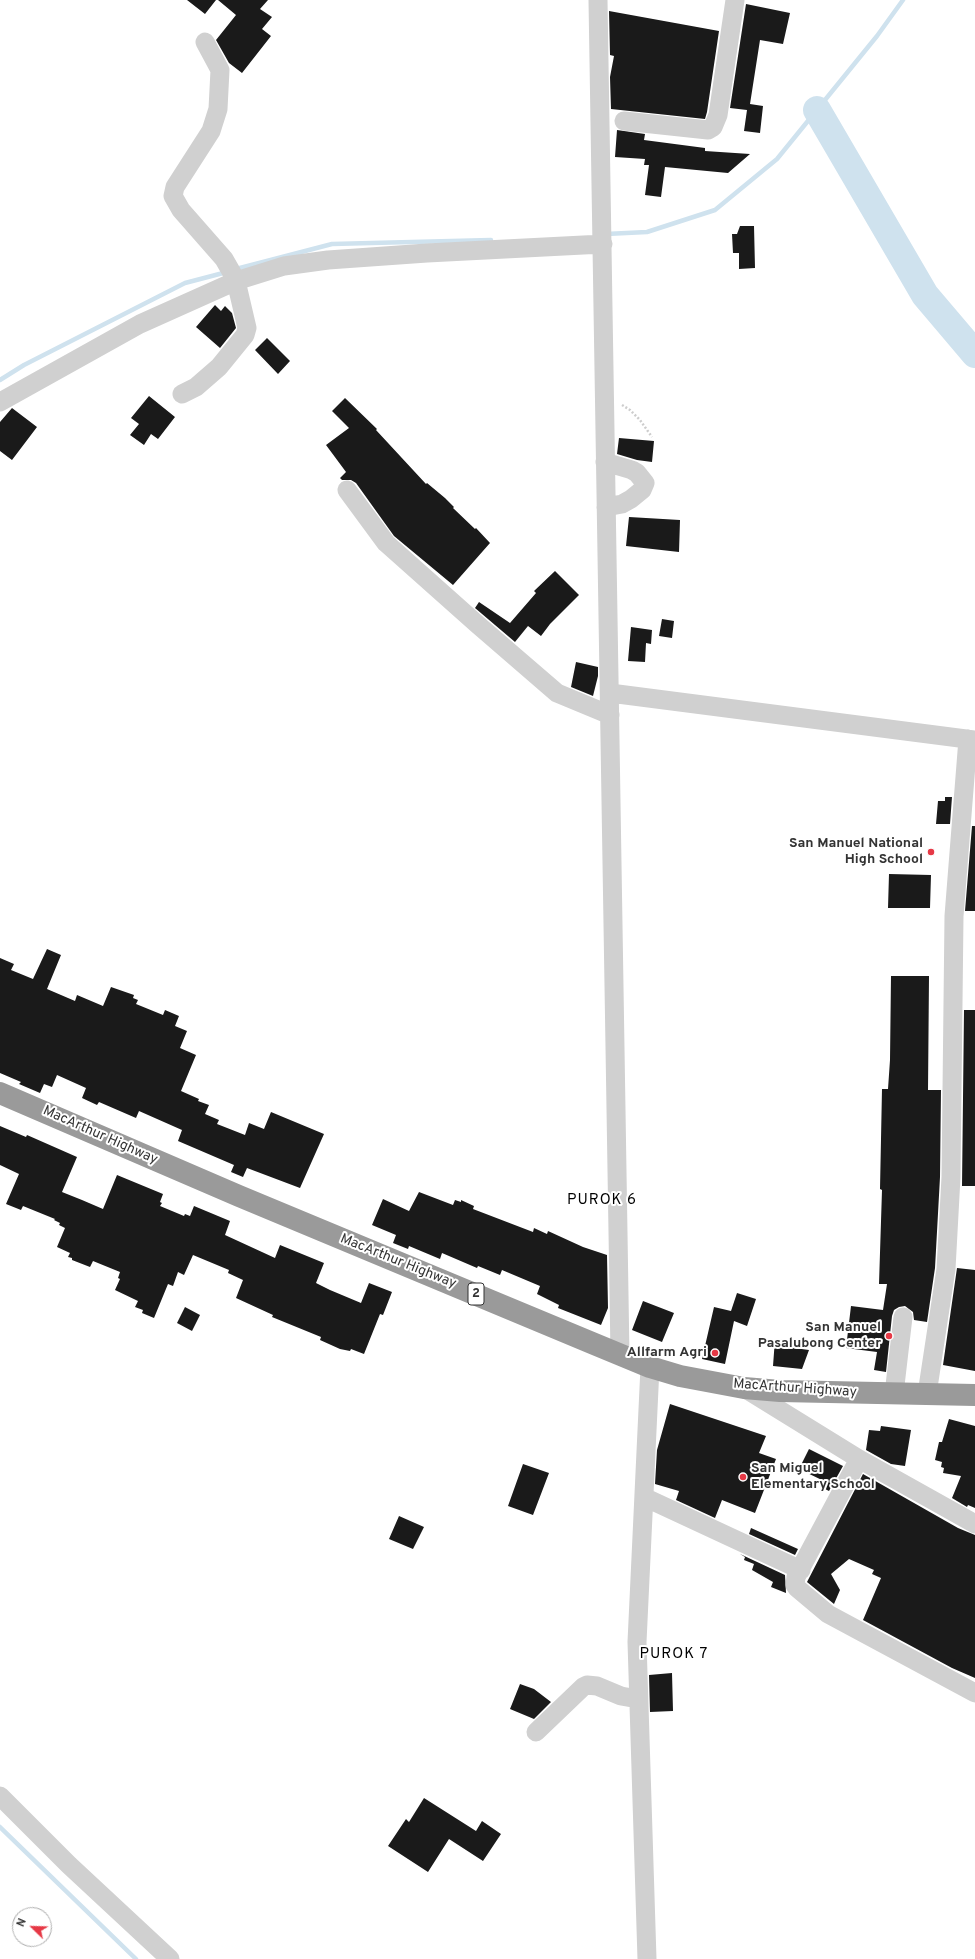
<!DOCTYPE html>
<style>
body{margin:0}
#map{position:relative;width:975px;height:1959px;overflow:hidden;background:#fff;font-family:Overpass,sans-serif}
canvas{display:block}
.north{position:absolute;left:12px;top:1907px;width:40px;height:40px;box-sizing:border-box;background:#fff;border:1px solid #adadad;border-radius:50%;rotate:293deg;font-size:11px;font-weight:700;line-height:16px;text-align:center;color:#333}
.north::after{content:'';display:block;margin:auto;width:14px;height:18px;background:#e63946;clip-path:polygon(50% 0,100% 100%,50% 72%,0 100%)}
</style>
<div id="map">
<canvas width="975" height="1959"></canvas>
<div class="north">N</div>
</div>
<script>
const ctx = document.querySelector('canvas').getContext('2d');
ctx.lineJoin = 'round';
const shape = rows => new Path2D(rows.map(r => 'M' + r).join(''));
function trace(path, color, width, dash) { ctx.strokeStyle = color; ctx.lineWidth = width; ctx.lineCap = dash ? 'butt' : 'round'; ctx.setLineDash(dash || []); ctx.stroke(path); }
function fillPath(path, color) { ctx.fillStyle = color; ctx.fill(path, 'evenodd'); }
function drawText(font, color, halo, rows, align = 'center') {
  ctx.font = font + ' Overpass,sans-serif'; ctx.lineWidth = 4; ctx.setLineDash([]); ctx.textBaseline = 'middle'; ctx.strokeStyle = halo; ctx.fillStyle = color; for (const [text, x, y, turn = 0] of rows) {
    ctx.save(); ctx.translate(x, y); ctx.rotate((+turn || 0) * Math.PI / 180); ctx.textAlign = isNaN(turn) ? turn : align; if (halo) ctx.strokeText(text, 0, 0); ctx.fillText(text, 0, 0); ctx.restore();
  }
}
trace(shape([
 [606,234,647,232,715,210,777,159,877,36,903,0],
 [236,269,332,244,491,240],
 [0,380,24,365,185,283,227,272],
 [0,1827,136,1959]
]), '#cfe2ee', 4.5);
trace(shape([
 [817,110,925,295,975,354]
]), '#cfe2ee', 28);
fillPath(shape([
 [187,0,216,0,205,14],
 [218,0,268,0,260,9,272,17,262,29,271,36,242,73,229,63,216,40,236,15],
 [746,4,790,13,783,44,760,40,750,104,763,106,760,133,744,131,747,110,730,108],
 [609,11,719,31,707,112,705,119,611,109,610,77,614,56,610,55],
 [617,130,645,134,644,140,705,148,705,151,750,154,728,173,665,167,661,197,645,195,649,165,644,165,645,159,615,157],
 [740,226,754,226,755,268,739,269,739,253,733,253,732,234,737,234],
 [215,305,221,311,225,306,232,313,236,328,220,348,196,327],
 [267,338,290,361,278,374,255,350],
 [149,396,175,417,158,439,151,434,144,445,130,435,139,424,131,418],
 [345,398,377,429,376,430,426,484,427,483,445,498,454,507,453,508,475,529,476,528,490,543,453,585,394,536,356,483,351,480,342,480,340,478,346,472,326,445,349,428,332,411],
 [12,408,37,427,12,460,0,451,0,422],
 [619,438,654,441,652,462,637,460,617,454],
 [629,517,680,520,679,552,626,546],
 [555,571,579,595,550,624,541,636,528,626,515,642,475,608,479,602,510,623,536,593,534,591],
 [662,619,674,621,672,638,659,636],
 [631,627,652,630,651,644,646,643,645,662,628,661],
 [576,662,598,667,598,676,593,696,571,687],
 [945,797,952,797,950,824,936,824,938,801,945,801],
 [972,826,975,826,975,911,965,911],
 [889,874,931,875,930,908,888,908],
 [47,949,61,955,47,989,75,1001,77,995,103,1006,111,987,134,995,133,998,138,1000,136,1004,163,1015,165,1010,179,1016,175,1026,187,1031,180,1048,196,1055,181,1091,199,1099,198,1101,209,1105,205,1114,219,1120,217,1124,245,1135,249,1123,264,1129,271,1112,324,1134,300,1188,247,1168,243,1177,231,1172,234,1165,178,1141,182,1130,139,1111,136,1118,99,1102,97,1105,82,1098,86,1088,57,1075,52,1087,44,1084,40,1093,19,1084,21,1082,0,1073,0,958,14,964,11,970,33,979],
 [891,976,929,976,928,1090,941,1090,940,1177,935,1268,927,1322,914,1320,913,1312,905,1306,899,1307,894,1310,892,1316,886,1372,874,1370,877,1352,846,1348,851,1306,883,1310,887,1284,879,1284,882,1190,880,1189,882,1089,888,1089,890,1060],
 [964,1010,975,1010,975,1186,962,1186],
 [0,1126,26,1137,27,1135,77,1157,62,1192,82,1200,103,1209,117,1175,163,1194,160,1202,162,1203,160,1206,184,1216,185,1214,190,1216,194,1206,230,1221,225,1235,275,1258,280,1245,324,1263,316,1283,330,1290,361,1303,369,1283,392,1292,383,1315,380,1314,364,1354,351,1349,350,1351,340,1349,320,1340,321,1337,272,1317,273,1315,236,1298,243,1280,228,1273,229,1270,193,1255,184,1275,178,1272,173,1286,168,1284,154,1318,142,1313,143,1310,135,1307,138,1301,115,1290,120,1279,118,1278,120,1272,93,1261,90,1267,72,1260,72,1258,68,1257,70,1253,57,1247,65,1228,59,1225,60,1223,54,1220,55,1219,23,1206,21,1210,6,1204,19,1174,0,1165],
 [419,1192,453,1205,455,1200,461,1202,461,1200,474,1206,473,1209,533,1232,534,1228,547,1234,548,1231,583,1247,607,1255,608,1308,601,1325,558,1308,559,1305,537,1294,540,1286,502,1270,500,1275,478,1266,477,1268,442,1253,440,1259,409,1246,408,1249,393,1243,396,1235,372,1225,383,1199,409,1211],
 [957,1268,975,1270,975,1371,943,1365],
 [737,1293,756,1299,747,1326,734,1321,725,1364,702,1359,714,1307,731,1311],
 [643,1301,674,1313,662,1342,632,1330],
 [185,1307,200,1315,192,1331,177,1323],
 [775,1339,788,1340,787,1347,809,1350,802,1369,773,1366],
 [670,1404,766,1436,759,1453,776,1459,755,1513,722,1500,715,1518,676,1500,679,1491,655,1484,657,1450],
 [949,1419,975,1426,975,1508,968,1505,967,1507,952,1498,961,1476,943,1473,944,1468,941,1467,942,1462,935,1460,939,1442,942,1442],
 [881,1426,911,1430,905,1466,891,1464,866,1450,869,1430,880,1431],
 [809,1449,843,1466,829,1491,823,1488,826,1482,799,1469],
 [523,1464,549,1473,533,1515,508,1506],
 [863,1474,958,1528,975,1535,975,1678,952,1668,863,1620,881,1578,872,1574,874,1570,849,1559,831,1574,840,1590,834,1604,807,1582],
 [399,1516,424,1527,413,1549,389,1539],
 [751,1528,798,1549,795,1555,749,1534],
 [740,1554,785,1575,786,1593,771,1587,773,1582,752,1570,754,1564,744,1560,745,1557],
 [672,1673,673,1711,650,1712,649,1675],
 [520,1684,534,1689,551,1702,534,1719,510,1709],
 [424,1798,476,1831,482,1821,501,1834,483,1861,449,1839,428,1872,388,1846,406,1819,409,1822]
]), '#1a1a1a');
trace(shape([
 [622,405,630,410,640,420,652,437]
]), '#cdcdcd', 2.5, [2, 2]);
trace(shape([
 [598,0,620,1355],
 [624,121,708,130,713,127,718,115,735,0],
 [182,394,196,387,219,367,245,335,247,328,236,281,232,273,224,259,181,210,173,196,175,187,211,131,218,109,220,70,205,42],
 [0,402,140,324,236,281,284,266,328,260,427,253,603,244],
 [605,462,632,470,637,473,645,483,642,490,631,499,622,504,606,507],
 [347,490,386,543,477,624,557,693,610,715],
 [610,693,975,740],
 [744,1388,859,1459,975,1524],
 [894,1394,903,1317],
 [927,1394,946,1269,951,1177,954,916,968,739],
 [859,1459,796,1577,795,1585,797,1588,828,1614,975,1693],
 [644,1497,801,1570],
 [536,1732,583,1687,587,1685,597,1686,621,1696,638,1699],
 [0,1796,69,1865,170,1959],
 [647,1959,637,1642,650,1367]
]), '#d0d0d0', 19);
trace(shape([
 [0,1093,239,1196,592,1343,650,1367,680,1376,744,1388,780,1391,975,1395]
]), '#9a9a9a', 22);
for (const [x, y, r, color] of [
 [931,852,4,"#e63946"],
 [889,1336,4,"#e63946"],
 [715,1353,4,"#e63946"],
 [743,1477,4,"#e63946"]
]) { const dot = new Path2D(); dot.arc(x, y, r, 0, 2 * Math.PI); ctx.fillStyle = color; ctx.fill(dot); trace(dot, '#fff', 1.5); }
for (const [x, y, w] of [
 [476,1294,16]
]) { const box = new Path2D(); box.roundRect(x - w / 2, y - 11, w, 22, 3); ctx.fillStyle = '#fff'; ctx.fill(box); trace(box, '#333', 1); }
drawText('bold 13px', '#333', null, [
 ["2",476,1294]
]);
drawText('bold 14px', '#333', '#fff', [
 ["San Manuel National",923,844],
 ["High School",923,860],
 ["San Manuel",881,1328],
 ["Pasalubong Center",881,1344],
 ["Allfarm Agri",707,1353],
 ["San Miguel",751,1469,"left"],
 ["Elementary School",751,1485,"left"]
], 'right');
drawText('14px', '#333', '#fff', [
 ["MacArthur Highway",100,1136,24],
 ["MacArthur Highway",398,1262,22],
 ["MacArthur Highway",795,1389,4]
]);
ctx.letterSpacing = '1px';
drawText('15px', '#000', '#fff', [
 ["PUROK 6",602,1201],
 ["PUROK 7",674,1655]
]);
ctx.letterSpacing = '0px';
</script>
